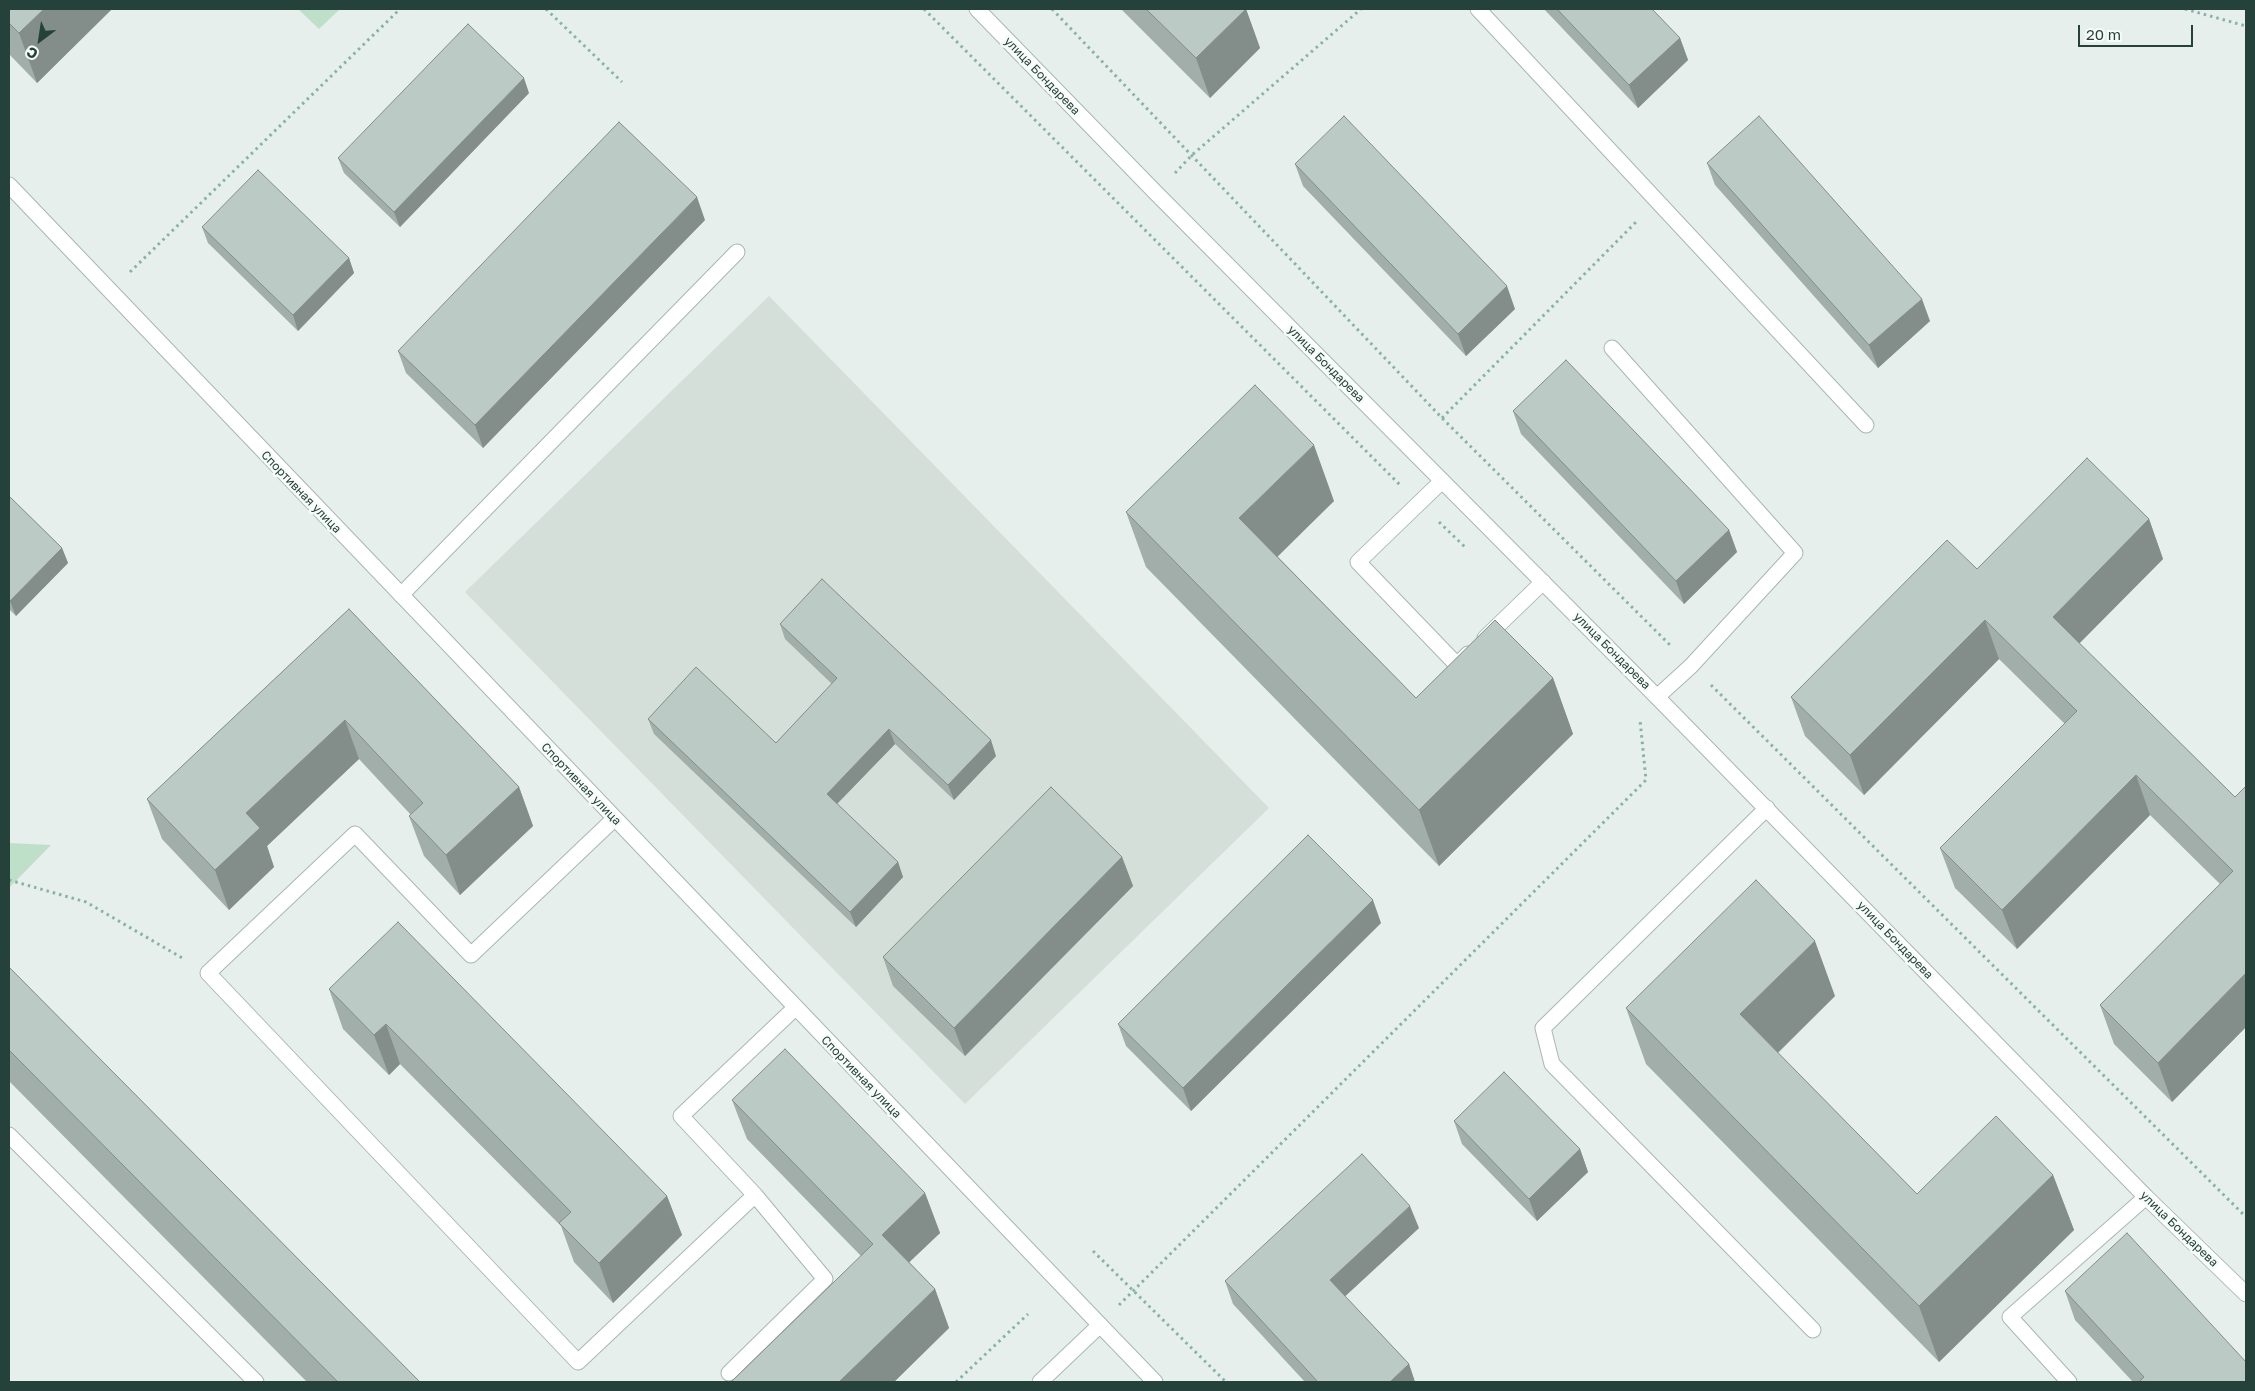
<!DOCTYPE html>
<meta charset="utf-8">
<style>
body{margin:0}
#map{position:relative;width:2255px;height:1391px;overflow:hidden;background:#e6efeb;font-family:"Golos Text",sans-serif}
canvas{display:block}
.frame{position:absolute;inset:0;border:10px solid #24423a;pointer-events:none}
.north{position:absolute;left:15px;top:15px;width:50px;height:50px;-webkit-text-stroke:4px #f7fbf9;paint-order:stroke;rotate:211deg;font-size:14px;font-weight:700;line-height:20px;text-align:center;color:#24423a}
.north::after{content:'';display:block;margin:auto;width:18px;height:22px;background:#24423a;clip-path:polygon(50% 0,100% 100%,50% 72%,0 100%)}
.scale{position:absolute;left:2078px;top:25px;width:115px;height:22px;box-sizing:border-box;border:2px solid #24423a;border-top:0;padding-left:6px;font-size:15px;line-height:18px;white-space:nowrap;color:#24423a;-webkit-text-stroke:4px #f7fbf9;paint-order:stroke}
</style>
<div id="map">
<canvas width="2255" height="1391"></canvas>
<div class="frame"></div>
<div class="north">С</div>
<div class="scale">20 m</div>
</div>
<script>
const ctx = document.querySelector('canvas').getContext('2d');
ctx.lineJoin = 'round';
function fillPath(path, color) { ctx.fillStyle = color; ctx.fill(path, 'evenodd'); }
const shape = rows => new Path2D(rows.map(r => 'M' + r).join(''));
function trace(path, color, width, dash) { ctx.strokeStyle = color; ctx.lineWidth = width; ctx.lineCap = dash ? 'butt' : 'round'; ctx.setLineDash(dash || []); ctx.stroke(path); }
function drawText(font, color, halo, rows, align = 'center') {
  ctx.font = font + ' "Golos Text",sans-serif'; ctx.lineWidth = 5; ctx.setLineDash([]); ctx.textBaseline = 'middle'; ctx.strokeStyle = halo; ctx.fillStyle = color; for (const [text, x, y, turn = 0] of rows) {
    ctx.save(); ctx.translate(x, y); ctx.rotate((+turn || 0) * Math.PI / 180); ctx.textAlign = isNaN(turn) ? turn : align; if (halo) ctx.strokeText(text, 0, 0); ctx.fillText(text, 0, 0); ctx.restore();
  }
}
fillPath(shape([
 [769,296,1269,808,965,1104,465,592]
]), '#d4dfda');
fillPath(shape([
 [298,9,340,9,319,29],
 [9,843,51,845,9,888]
]), '#bfe0c8');
const lane = shape([
 [1478,9,1866,425],
 [1612,348,1795,553,1691,666,1657,697],
 [1442,481,1358,562,1457,665,1468,654],
 [401,595,737,252],
 [1485,638,1543,582],
 [1767,808,1543,1028,1552,1064,1813,1330],
 [614,819,471,955,355,834,208,973,578,1362,755,1195,681,1116,795,1008],
 [9,1135,256,1382],
 [729,1373,825,1279,755,1195],
 [2069,1382,2010,1317,2146,1197]
]);
const street = shape([
 [977,9,1156,193,1657,697,2146,1197,2246,1294],
 [9,185,1100,1325]
]);
const secondary = shape([
 [1040,1382,1100,1325,1155,1382]
]);
trace(lane, '#a8b8b2', 17);
trace(street, '#a8b8b2', 17);
trace(secondary, '#a4bbb3', 17);
trace(shape([
 [546,9,622,82],
 [924,9,1400,485],
 [1052,9,1442,418,1671,646],
 [2185,9,2246,26],
 [1175,173,1192,155,1361,9],
 [130,272,400,9],
 [1442,418,1637,221],
 [1439,522,1465,547],
 [1711,685,2246,1217],
 [9,880,86,902,184,959],
 [1093,1251,1226,1382],
 [1119,1305,1646,780,1640,720],
 [956,1382,1028,1314]
]), '#86b3a5', 3, [2.5, 4]);
trace(lane, '#fff', 15);
trace(street, '#fff', 15);
trace(secondary, '#fff', 15);
fillPath(shape([
 [9,9,112,9,37,83,9,54],
 [1121,9,1246,9,1260,48,1210,98],
 [1544,9,1652,9,1680,38,1688,60,1638,108],
 [529,93,400,227,344,173,338,158],
 [1707,163,1930,321,1878,368,1715,185],
 [1295,164,1515,309,1466,356,1303,186],
 [705,220,483,448,406,373,398,351],
 [202,227,349,258,354,273,298,331,208,243],
 [1513,411,1729,530,1737,552,1684,604,1521,434],
 [9,496,62,548,68,563,16,616,9,609],
 [1334,501,1277,556,1416,698,1553,678,1573,734,1439,866,1146,567,1126,512],
 [2149,519,2163,559,2079,643,2235,797,2246,1027,2172,1102,2114,1044,2100,1005,2220,884,2150,815,2017,949,1955,888,1940,848,2065,724,1999,659,1864,795,1805,736,1791,697,1977,569],
 [349,609,519,787,533,826,460,895,424,856,409,816,411,815,359,759,267,846,274,867,229,910,162,839,147,799],
 [780,624,996,756,954,800,895,744,837,804,898,862,903,877,856,927,654,734,648,719,776,743,832,684,785,639],
 [1122,857,1133,886,965,1056,893,986,883,957],
 [1381,923,1191,1111,1126,1046,1118,1024],
 [9,967,420,1382,307,1382,9,1081],
 [329,989,667,1196,682,1235,613,1303,574,1262,561,1226,400,1064,389,1075,343,1029],
 [1835,996,1778,1053,1917,1194,2053,1175,2074,1230,1939,1362,1646,1064,1626,1008],
 [732,1100,925,1193,940,1233,909,1262,935,1289,949,1328,894,1382,731,1382,861,1256,747,1139],
 [1454,1121,1580,1149,1588,1172,1537,1221,1462,1144],
 [1419,1228,1345,1296,1409,1364,1415,1382,1305,1382,1233,1304,1225,1281],
 [2065,1291,2246,1382,2133,1382,2075,1320]
]), '#a1aea9');
fillPath(shape([
 [44,9,112,9,37,83,19,33],
 [1246,9,1260,48,1210,98,1196,58],
 [1680,38,1688,60,1638,108,1629,85],
 [524,78,529,93,400,227,394,212],
 [697,197,705,220,483,448,475,425],
 [349,258,354,273,298,331,293,315],
 [1507,286,1515,309,1466,356,1458,334],
 [1922,299,1930,321,1878,368,1869,345],
 [1314,445,1334,501,1260,574,1239,518],
 [2149,519,2163,559,2067,656,2053,617],
 [1729,530,1737,552,1684,604,1676,581],
 [62,548,68,563,16,616,10,601],
 [1985,620,1999,659,1864,795,1850,755],
 [1553,678,1573,734,1439,866,1419,810],
 [345,720,359,759,267,846,274,867,229,910,215,870,246,813],
 [889,729,895,744,832,809,827,794],
 [991,740,996,756,954,800,948,785],
 [2136,775,2150,815,2017,949,2002,910],
 [519,787,533,826,460,895,446,855],
 [1122,857,1133,886,965,1056,954,1028],
 [898,862,903,877,856,927,850,912],
 [1373,900,1381,923,1191,1111,1183,1088],
 [1815,941,1835,996,1760,1070,1740,1014],
 [2246,973,2246,1027,2172,1102,2158,1063],
 [386,1024,400,1064,389,1075,374,1035],
 [1580,1149,1588,1172,1537,1221,1529,1199],
 [2053,1175,2074,1230,1939,1362,1919,1306],
 [925,1193,940,1233,897,1274,882,1235],
 [667,1196,682,1235,613,1303,599,1263],
 [1410,1206,1419,1228,1339,1302,1330,1280],
 [935,1289,949,1328,894,1382,839,1382],
 [1409,1364,1415,1382,1390,1382]
]), '#838d89');
const building = shape([
 [9,9,44,9,19,33,9,23,9,9],
 [1146,9,1246,9,1196,58,1146,9],
 [1557,9,1652,9,1680,38,1629,85,1557,9],
 [468,24,524,78,394,212,338,158,468,24],
 [1344,116,1507,286,1458,334,1295,164,1344,116],
 [1759,116,1922,299,1869,345,1707,163,1759,116],
 [619,122,697,197,475,425,398,351,619,122],
 [258,170,349,258,293,315,202,227,258,170],
 [1566,360,1729,530,1676,581,1513,411,1566,360],
 [1255,385,1314,445,1239,518,1416,698,1495,620,1553,678,1419,810,1126,512,1255,385],
 [2087,458,2149,519,2053,617,2235,797,2246,786,2246,973,2158,1063,2100,1005,2233,871,2136,775,2002,910,1940,848,2077,711,1985,620,1850,755,1791,697,1947,540,1977,569,2087,458],
 [9,496,62,548,10,601,9,599,9,496],
 [822,579,991,740,948,785,889,729,827,794,898,862,850,912,648,719,696,667,776,743,837,678,780,624,822,579],
 [349,609,519,787,446,855,409,816,423,803,345,720,246,813,260,828,215,870,147,799,349,609],
 [1051,787,1122,857,954,1028,883,957,1051,787],
 [1308,835,1373,900,1183,1088,1118,1024,1308,835],
 [1756,880,1815,941,1740,1014,1917,1194,1996,1116,2053,1175,1919,1306,1626,1008,1756,880],
 [398,922,667,1196,599,1263,559,1223,571,1212,386,1024,374,1035,329,989,398,922],
 [9,967,420,1382,338,1382,9,1050,9,967],
 [785,1049,925,1193,882,1235,935,1289,839,1382,731,1382,873,1244,732,1100,785,1049],
 [1504,1072,1580,1149,1529,1199,1454,1121,1504,1072],
 [1362,1154,1410,1206,1330,1280,1409,1364,1390,1382,1318,1382,1225,1281,1362,1154],
 [2127,1233,2246,1362,2246,1382,2139,1382,2144,1377,2065,1291,2127,1233]
]);
fillPath(building, '#bbcac4');
trace(building, '#838d89', 1);
drawText('12px', '#24423a', '#f7fbf9', [
 ["улица Бондарева",1042,76,46],
 ["улица Бондарева",1326,364,45],
 ["Спортивная улица",301,492,46],
 ["улица Бондарева",1612,651,45],
 ["Спортивная улица",581,784,46],
 ["улица Бондарева",1895,940,46],
 ["Спортивная улица",861,1077,46],
 ["улица Бондарева",2179,1229,44]
]);
</script>
